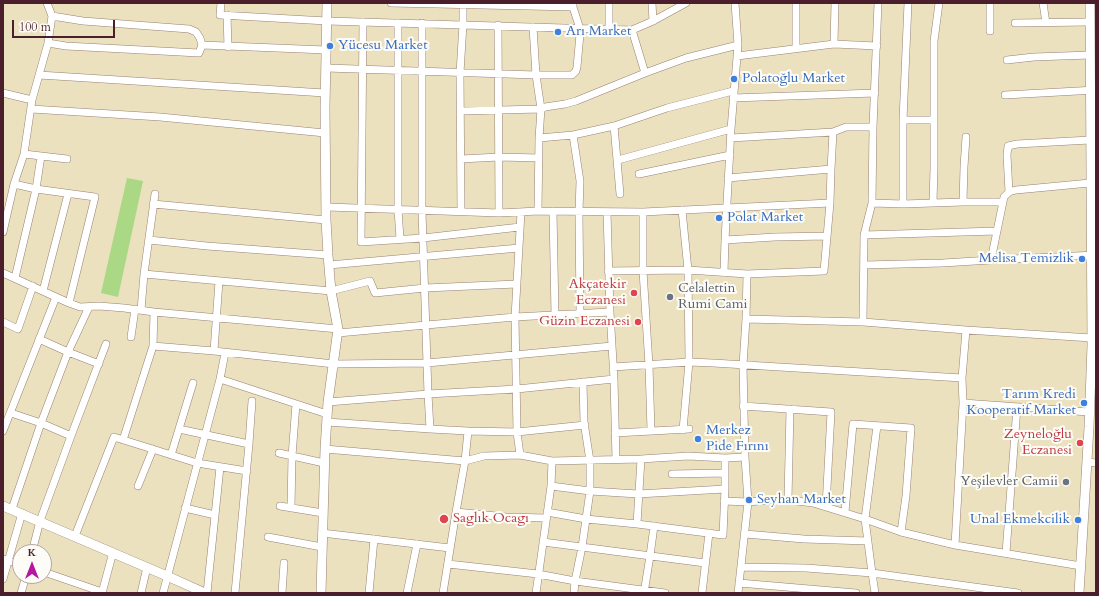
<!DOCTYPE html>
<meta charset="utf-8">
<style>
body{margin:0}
#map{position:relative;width:1099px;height:596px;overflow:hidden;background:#ebe1be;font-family:Cardo,serif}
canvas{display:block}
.frame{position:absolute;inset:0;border:4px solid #4a1f2b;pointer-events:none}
.north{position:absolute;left:12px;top:544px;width:40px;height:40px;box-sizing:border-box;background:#fdfcf7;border:1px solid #b5a4a5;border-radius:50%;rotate:0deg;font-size:11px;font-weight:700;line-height:16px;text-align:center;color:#4a1f2b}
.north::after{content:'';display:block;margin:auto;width:14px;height:18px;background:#b5179e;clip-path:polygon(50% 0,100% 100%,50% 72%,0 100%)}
.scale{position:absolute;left:12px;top:20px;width:103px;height:18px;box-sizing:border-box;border:2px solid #4a1f2b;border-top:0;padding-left:5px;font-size:12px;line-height:14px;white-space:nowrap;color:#4a1f2b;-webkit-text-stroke:3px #fdfcf7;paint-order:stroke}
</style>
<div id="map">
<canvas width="1099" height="596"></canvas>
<div class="frame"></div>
<div class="north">K</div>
<div class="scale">100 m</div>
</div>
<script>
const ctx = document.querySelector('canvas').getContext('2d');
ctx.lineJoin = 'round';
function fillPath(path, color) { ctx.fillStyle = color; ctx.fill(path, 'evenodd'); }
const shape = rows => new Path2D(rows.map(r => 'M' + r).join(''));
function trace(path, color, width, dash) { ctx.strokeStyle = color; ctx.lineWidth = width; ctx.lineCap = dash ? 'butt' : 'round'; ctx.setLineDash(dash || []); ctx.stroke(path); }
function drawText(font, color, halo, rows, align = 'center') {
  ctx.font = font + ' Cardo,serif'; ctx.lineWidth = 4; ctx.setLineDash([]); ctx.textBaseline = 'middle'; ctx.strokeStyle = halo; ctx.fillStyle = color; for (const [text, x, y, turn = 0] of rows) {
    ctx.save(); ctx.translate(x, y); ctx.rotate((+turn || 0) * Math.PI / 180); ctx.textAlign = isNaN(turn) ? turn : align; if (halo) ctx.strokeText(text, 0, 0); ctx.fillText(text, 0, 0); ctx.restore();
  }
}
fillPath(shape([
 [127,178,143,181,118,297,101,293]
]), '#aad885');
const minor = shape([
 [221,3,220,15,327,21,632,30,653,21,686,3],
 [391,3,573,7],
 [609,3,609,29],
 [652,3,653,21],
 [990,3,990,31],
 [1043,3,1046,23],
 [227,15,228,47],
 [52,16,83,21,189,29,196,32,200,38,202,45,326,50],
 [363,22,361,242,423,238,520,227],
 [398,23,398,209,400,239],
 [422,23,422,211,428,394,430,429],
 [1015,23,1090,22],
 [498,25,499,213],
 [533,27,536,75,541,109,539,138,538,211],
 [632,30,645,73],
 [48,43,66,46,199,53,202,45],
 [834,44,835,3],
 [796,48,796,3],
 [737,56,834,44,877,46],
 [1007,60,1034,57,1090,55],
 [326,68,536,75,572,75,576,71,577,67,580,34,580,29,573,7,573,3],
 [39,75,325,93],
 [3,93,32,100],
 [1005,95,1096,90],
 [733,98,875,93],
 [31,109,160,117,325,133],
 [461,111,541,109,545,107,565,104,576,101,645,73,686,58,738,45],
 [903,120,934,120],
 [614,126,620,194],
 [573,135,580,181,579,212,580,314],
 [539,138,573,135,614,126,667,108,733,91],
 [731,138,833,132,846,127,873,127],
 [24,154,67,159],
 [461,159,499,157,539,158],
 [618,160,731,129],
 [639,174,730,155],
 [728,178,831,169],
 [14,184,36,189,95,197,69,303],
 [1009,192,1007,155,1008,146,1017,144,1090,140],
 [963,202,964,167,966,137],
 [872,203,903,204,963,202,1003,202],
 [933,203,934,168,934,41,939,3],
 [153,204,326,220],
 [903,204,903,120,908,3],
 [327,207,499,213,538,211,643,212,830,203],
 [682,210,688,270,689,362,683,430],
 [461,211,460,73,463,24,463,3],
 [553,211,555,315],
 [607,212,610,312,614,379,616,460],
 [643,212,643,271,649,365,651,431],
 [3,232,14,184,24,154,32,100,48,43,52,16,47,3],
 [864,235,997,231],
 [149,240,207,246,328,255],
 [725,240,775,237,827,236],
 [991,260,1004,197,1009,192,1016,190,1090,183],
 [329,265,519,248],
 [864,265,943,263,991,260,1096,255],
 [608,271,688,270,747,274,824,271,830,203,831,169,833,132],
 [3,273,69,303,80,307,99,306,124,308,154,312,338,329],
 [724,273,725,240,731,129,738,45,735,3],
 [144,274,331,291,370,281,375,293,425,288,517,284],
 [15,278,36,189,41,156],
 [43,291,68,194],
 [141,310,144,274,155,194],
 [746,319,863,322,966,330,1092,338],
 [3,322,18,329,33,286],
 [863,322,864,235,872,203,873,127,878,3],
 [338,333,515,317,610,312],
 [131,337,135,309],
 [39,339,68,352,99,364],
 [153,346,214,351,334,364,427,363,612,346],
 [214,351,219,281],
 [613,367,689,362,713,363,962,378],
 [220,379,327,414],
 [328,402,428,394,517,389,614,379],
 [963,403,1089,412],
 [743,406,831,412,826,507],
 [11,413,41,423,71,436],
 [327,422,430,429,468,431,517,432,585,425],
 [179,429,249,444],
 [3,431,56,297],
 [615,433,689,429],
 [123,440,153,346,154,312],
 [325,449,465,461,484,456,520,455,552,461,641,459,688,456,725,458,745,457],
 [279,453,324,463],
 [171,455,193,383],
 [520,455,517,432,515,317,521,212],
 [1087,462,1096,463],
 [672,474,725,473],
 [138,486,153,449],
 [551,486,590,491,638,494,725,489],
 [788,500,790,409],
 [724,501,748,502,780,499,813,503,865,519,901,532,955,545,1081,566],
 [280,506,323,513],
 [185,508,215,515],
 [291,508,292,456,296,404],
 [12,509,41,423,68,352,89,307],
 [456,512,506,517,546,518],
 [547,512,586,519,637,524,723,535,725,489,725,458],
 [845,512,853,424,911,428,906,496,901,532],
 [637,524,641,459],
 [322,533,450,548],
 [745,534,804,539,868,541],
 [75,536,114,437,197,463,247,471],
 [268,537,322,547],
 [543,542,705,563],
 [955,545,963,403,962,378,966,330],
 [32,552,40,521,71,436,106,344],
 [1006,553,1017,407],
 [3,559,20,564],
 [448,564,538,574,575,581,665,593],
 [741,567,806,568,872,573,1018,593],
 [44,572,102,592],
 [3,579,22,513],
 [739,583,856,593],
 [21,593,26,576],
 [102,593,113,552],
 [141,593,147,567],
 [163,593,220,379,225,353],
 [207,593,220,467],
 [235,593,249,444,252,401],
 [282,593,284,563],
 [369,593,374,539],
 [407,593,417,544],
 [443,593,456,512,465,461,468,431],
 [536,593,551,486,552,461],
 [574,593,575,581,582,547,590,491,590,461,584,422,583,382],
 [644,593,650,556,654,526],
 [702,593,709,533],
 [738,593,748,502,745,457,743,365,746,319,747,274],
 [875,593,872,573,865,519,877,426]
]);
const secondary = shape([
 [3,506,167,576,205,593],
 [321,593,325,449,328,402,338,329,331,291,328,255,326,220,325,108,327,3],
 [1079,593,1089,427,1092,345,1090,3]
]);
trace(minor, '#9a8074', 8);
trace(secondary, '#9a8074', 10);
trace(minor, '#fff', 7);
trace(secondary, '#fff', 9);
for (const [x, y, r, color] of [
 [558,32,4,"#3f7fe0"],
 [330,46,4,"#3f7fe0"],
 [734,79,4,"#3f7fe0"],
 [719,218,4,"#3f7fe0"],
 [1082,259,4,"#3f7fe0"],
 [634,293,4,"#e0444e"],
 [670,297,4,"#6b7280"],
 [638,322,4,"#e0444e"],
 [1084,403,4,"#3f7fe0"],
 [698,439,4,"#3f7fe0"],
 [1080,443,4,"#e0444e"],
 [1066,482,4,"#6b7280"],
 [749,500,4,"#3f7fe0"],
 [444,519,5,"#e0444e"],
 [1078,520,4,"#3f7fe0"]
]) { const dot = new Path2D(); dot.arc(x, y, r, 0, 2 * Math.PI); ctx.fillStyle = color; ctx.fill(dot); trace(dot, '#fdfcf7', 1.5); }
drawText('14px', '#366cbe', '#fdfcf7', [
 ["Arı Market",566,32],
 ["Yücesu Market",338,46],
 ["Polatoğlu Market",742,79],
 ["Polat Market",727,218],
 ["Melisa Temizlik",1074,259,"right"],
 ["Tarım Kredi",1076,395,"right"],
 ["Kooperatif Market",1076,411,"right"],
 ["Merkez",706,431],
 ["Pide Fırını",706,447],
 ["Seyhan Market",757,500],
 ["Unal Ekmekcilik",1070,520,"right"]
], 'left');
drawText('14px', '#be3a42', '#fdfcf7', [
 ["Akçatekir",626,285],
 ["Eczanesi",626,301],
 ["Güzin Eczanesi",630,322],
 ["Zeyneloğlu",1072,435],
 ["Eczanesi",1072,451],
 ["Saglık Ocagı",453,519,"left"]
], 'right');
drawText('14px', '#5b616d', '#fdfcf7', [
 ["Celalettin",678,289],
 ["Rumi Cami",678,305],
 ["Yeşilevler Camii",1058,482,"right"]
], 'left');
</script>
